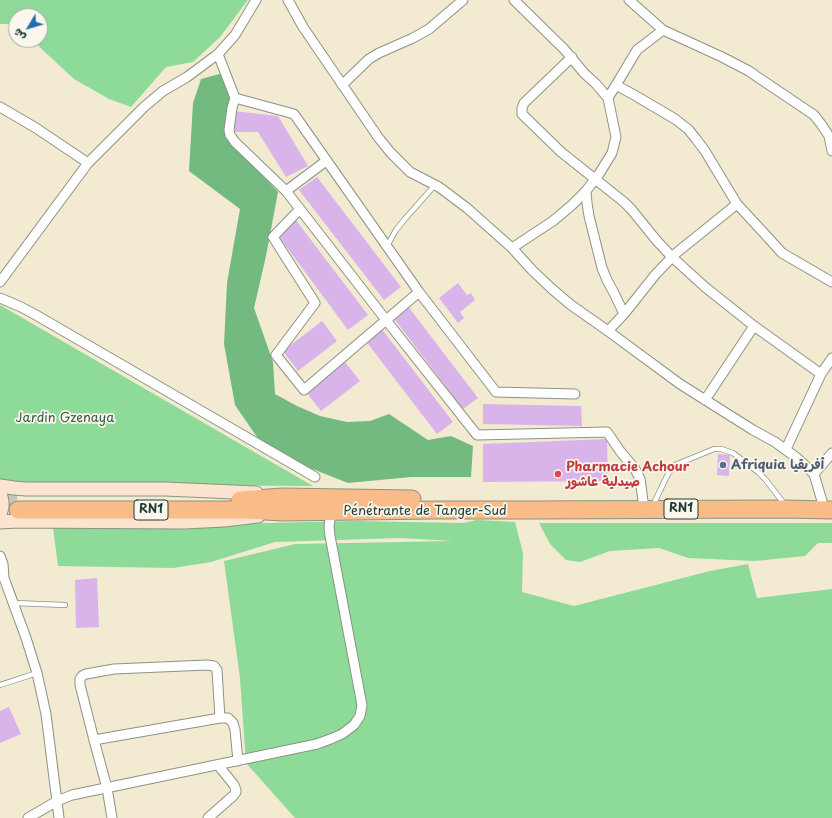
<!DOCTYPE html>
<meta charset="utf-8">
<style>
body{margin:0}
#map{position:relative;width:832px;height:818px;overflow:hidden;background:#f3ead2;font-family:"Playpen Sans","Playpen Sans Arabic",sans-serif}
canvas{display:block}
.north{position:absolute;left:8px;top:8px;width:40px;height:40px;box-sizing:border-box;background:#fbf7ec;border:1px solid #a3ada2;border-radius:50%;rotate:232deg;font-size:11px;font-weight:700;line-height:16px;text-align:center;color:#1f3d34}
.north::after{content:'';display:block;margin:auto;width:14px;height:18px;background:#1f6fb2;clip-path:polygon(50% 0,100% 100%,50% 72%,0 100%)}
</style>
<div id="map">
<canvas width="832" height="818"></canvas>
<div class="north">ش</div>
</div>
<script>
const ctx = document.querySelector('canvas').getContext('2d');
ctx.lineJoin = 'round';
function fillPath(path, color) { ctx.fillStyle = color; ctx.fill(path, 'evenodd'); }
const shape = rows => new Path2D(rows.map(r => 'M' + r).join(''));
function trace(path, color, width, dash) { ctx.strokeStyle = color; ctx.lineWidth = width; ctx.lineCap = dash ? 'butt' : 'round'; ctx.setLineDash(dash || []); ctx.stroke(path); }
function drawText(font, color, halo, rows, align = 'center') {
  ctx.font = font + ' "Playpen Sans","Playpen Sans Arabic",sans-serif'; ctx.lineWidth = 3.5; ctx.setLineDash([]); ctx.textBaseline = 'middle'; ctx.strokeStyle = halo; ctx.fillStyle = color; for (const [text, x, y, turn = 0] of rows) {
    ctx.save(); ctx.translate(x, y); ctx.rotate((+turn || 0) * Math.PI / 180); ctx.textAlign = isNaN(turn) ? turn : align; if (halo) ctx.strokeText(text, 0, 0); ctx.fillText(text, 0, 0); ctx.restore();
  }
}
fillPath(shape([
 [0,0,248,0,220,37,193,62,166,67,131,107,109,99,74,79,32,40,40,40,40,16,16,16,16,25,15,24,0,24],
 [0,305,313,486,8,484,0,479],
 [477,520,515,522,523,553,522,592,574,606,710,571,748,564,757,598,832,589,832,818,295,818,246,763,240,678,224,561,295,544,453,541,400,538,275,542,211,562,173,568,58,566,53,528,354,521,463,523],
 [539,523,832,523,832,543,818,543,805,556,755,561,688,558,659,548,610,551,580,562,566,560,550,544]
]), '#8eda98');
fillPath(shape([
 [227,72,230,99,225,136,278,192,266,256,254,308,273,362,275,394,297,406,320,416,347,422,370,421,389,414,428,440,451,436,473,446,471,477,411,477,348,483,310,468,270,456,235,405,224,344,227,283,240,209,189,171,193,103,201,79]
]), '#72ba80');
fillPath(shape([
 [234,111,278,116,308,166,286,177,258,132,235,132],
 [317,177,401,287,384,300,299,190],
 [295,219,368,315,348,330,277,234],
 [458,283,467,295,471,293,475,300,460,312,464,318,458,323,439,298],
 [407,305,478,398,463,409,392,316],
 [322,321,337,341,298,371,283,351],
 [381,328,453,422,437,434,365,340],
 [345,362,360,381,321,411,306,392],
 [483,404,581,406,582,426,483,424],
 [607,439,608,481,483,482,483,444],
 [718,454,730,455,729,476,717,475],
 [97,578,99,627,76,628,75,580],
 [9,707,21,734,0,743,0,711]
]), '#d8b4ea');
trace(shape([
 [0,499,18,500]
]), '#c9c7b2', 17, [17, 8]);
const lane = shape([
 [387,246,396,230,404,220,435,185],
 [655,501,668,474,675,465,714,449,721,449,733,453,758,472,765,479,782,501],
 [13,603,65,605],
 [0,685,37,673]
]);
const street = shape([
 [288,0,303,27,378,137,390,152,410,172,439,187,467,208,512,248,532,270,552,289,571,305,608,331,680,384,753,430,775,442,797,458,814,474,822,501],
 [514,0,565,50,584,73,596,84,608,98,616,137,612,153,599,174,586,191,587,203,589,216,602,268,607,280,614,293,624,314],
 [629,0,663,30,722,57,749,71,756,76,814,115,821,124,829,136,832,151],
 [218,54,235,98,294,114,419,292,496,392,575,394],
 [572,57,524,103,522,108,522,114,561,152,624,202,631,209,657,241,672,257,705,287,754,326,821,374,786,449],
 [342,85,369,59,379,53,413,38,429,29,463,0],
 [616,85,636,96,675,119,688,129,696,139,705,151,737,204,762,231,782,253,832,282],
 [235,98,232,108,229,130,230,135,235,142,286,191],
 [608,98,616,85,637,50,663,30],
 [0,107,36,128,88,163],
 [326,161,286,191,386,320,477,435,607,432,620,451,635,469,640,479,643,501],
 [300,209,273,237,315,303,276,355,304,390,419,292],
 [512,248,553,221,572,205,586,191],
 [0,282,88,163,144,107,163,91,187,77,218,54,235,35,256,0],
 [0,298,21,307,36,315,315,477],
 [608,331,624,314,655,275,675,254,737,204],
 [821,374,832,358],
 [705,400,754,326],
 [814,474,832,453],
 [0,556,3,564,4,578,26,638,37,673,46,714,59,818],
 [94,740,220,718,228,718,233,723,235,730,238,761],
 [28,818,57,801,72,795,317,744,333,738,342,734,354,725,360,716,362,705,330,536,329,527,331,512],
 [112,818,107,788,94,740,80,685,80,679,82,676,86,674,114,669,207,665,214,666,217,670,220,718],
 [208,818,233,796,236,792,236,790,234,785,218,765]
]);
const secondary = shape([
 [0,486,14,488,26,489,165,489,256,493],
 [0,493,2,501,2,507,0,515],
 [0,522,17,521,184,522,224,520,258,516]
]);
const highway = shape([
 [240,500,283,497,412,499],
 [18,510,247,510,283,512,437,510,531,510,783,509,832,510]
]);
trace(lane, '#899483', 6);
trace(street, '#899483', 11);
trace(secondary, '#899483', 15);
trace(highway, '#899483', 19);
trace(lane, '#fff', 4.5);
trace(street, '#fff', 9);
trace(secondary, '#fde4d0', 13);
trace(highway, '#f9bc89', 17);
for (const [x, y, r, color] of [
 [723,465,4,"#5c6f8a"],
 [558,474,4,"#e0444e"]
]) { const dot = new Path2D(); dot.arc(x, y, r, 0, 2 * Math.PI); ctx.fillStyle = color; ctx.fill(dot); trace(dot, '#fbf7ec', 1.5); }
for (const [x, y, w] of [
 [681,509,34],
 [151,510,34]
]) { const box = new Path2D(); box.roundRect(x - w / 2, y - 10, w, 20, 3); ctx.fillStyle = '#fbf7ec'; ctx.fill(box); trace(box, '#1f3d34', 1); }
drawText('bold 12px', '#1f3d34', null, [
 ["RN1",681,509],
 ["RN1",151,510]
]);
drawText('13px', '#355c48', '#fbf7ec', [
 ["Jardin Gzenaya",65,418]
]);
drawText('bold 13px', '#4e5e75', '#fbf7ec', [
 ["Afriquia أفريقيا",731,465]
], 'left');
drawText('bold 13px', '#be3a42', '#fbf7ec', [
 ["Pharmacie Achour",566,467],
 ["صيدلية عاشور",566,482]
], 'left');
drawText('13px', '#1f3d34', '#fbf7ec', [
 ["Pénétrante de Tanger-Sud",425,511]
]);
</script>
